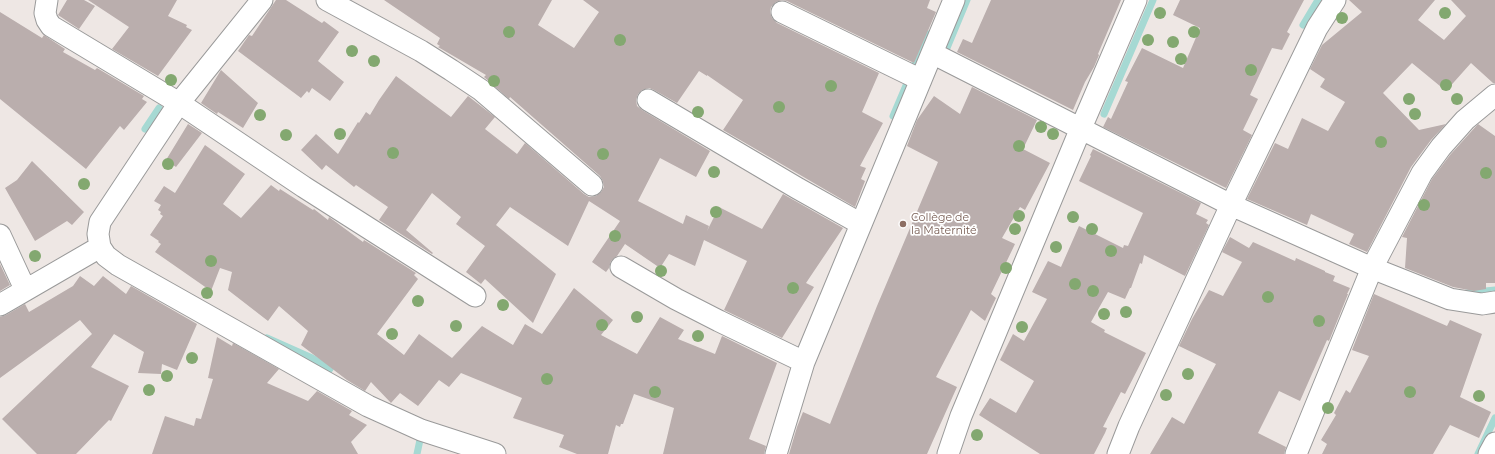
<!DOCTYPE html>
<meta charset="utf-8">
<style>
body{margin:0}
canvas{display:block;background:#eee7e4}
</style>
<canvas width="1495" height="454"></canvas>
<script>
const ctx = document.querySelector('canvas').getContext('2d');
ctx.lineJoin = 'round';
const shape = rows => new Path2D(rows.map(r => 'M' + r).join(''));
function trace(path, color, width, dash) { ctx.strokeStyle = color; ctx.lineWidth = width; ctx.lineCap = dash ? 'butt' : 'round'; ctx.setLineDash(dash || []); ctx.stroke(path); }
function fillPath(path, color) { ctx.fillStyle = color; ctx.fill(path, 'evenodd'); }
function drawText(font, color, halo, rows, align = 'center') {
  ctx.font = font + ' Montserrat,sans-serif'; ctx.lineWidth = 3.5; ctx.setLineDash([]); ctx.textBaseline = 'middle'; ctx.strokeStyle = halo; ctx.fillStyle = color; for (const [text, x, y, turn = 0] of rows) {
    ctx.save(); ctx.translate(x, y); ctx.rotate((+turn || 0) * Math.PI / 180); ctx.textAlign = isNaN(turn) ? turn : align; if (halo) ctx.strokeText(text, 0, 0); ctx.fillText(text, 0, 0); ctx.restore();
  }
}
trace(shape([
 [1303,25,1318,0],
 [947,48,967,0],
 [911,73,928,34],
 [1104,114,1153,0],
 [893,116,910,76],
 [145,129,159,108],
 [1467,293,1495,290],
 [267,338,312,358,330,369],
 [417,454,421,435],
 [1478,454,1495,418]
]), '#a6d9d3', 7);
fillPath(shape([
 [67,0,84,0,95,6,79,29,58,15],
 [88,0,177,0,168,16,187,25,186,27,192,30,158,76,112,49,129,27],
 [276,0,286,0,322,23,324,21,339,32,318,61,344,82,330,101,312,88,309,93,307,91,301,98,238,51,249,35,252,36],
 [384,0,552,0,538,25,574,48,599,12,583,0,930,0,927,8,936,12,914,63,787,1,782,0,776,2,771,7,770,12,772,18,777,23,879,73,862,112,883,123,860,166,866,168,861,179,865,181,855,207,723,130,743,100,707,75,707,76,699,71,677,103,654,90,649,88,642,90,638,94,636,100,637,106,642,110,710,151,696,177,660,158,638,201,683,224,686,215,709,226,707,231,719,207,762,229,783,194,843,228,806,283,814,287,782,338,724,310,747,261,704,240,695,266,669,254,660,268,625,244,617,256,611,261,609,268,606,272,592,262,620,221,589,201,568,246,510,207,496,225,556,274,533,323,485,279,481,284,466,272,485,246,456,224,461,217,432,193,406,230,433,253,432,254,379,220,388,207,356,185,354,187,326,165,322,170,301,150,316,134,338,154,358,122,359,123,366,112,370,115,379,100,396,76,451,117,468,96,495,117,485,129,517,154,525,143,584,194,589,197,596,196,601,192,604,187,603,181,600,176,510,97,509,99,484,77,486,75,438,47,440,46,437,44,440,38],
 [991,0,1121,0,1098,54,1099,55,1094,67,1085,82,1073,110,957,52,963,39,972,43],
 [1180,0,1304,0,1287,32,1290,34,1282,50,1272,48,1250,95,1258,99,1243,130,1252,135,1226,188,1103,127,1108,117,1111,119,1128,82,1125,81,1142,48,1183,68,1200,28,1173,15],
 [1349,0,1435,0,1418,20,1444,40,1466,16,1451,0,1495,0,1495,83,1493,83,1471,63,1446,91,1412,63,1383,93,1419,130,1446,124,1431,140,1411,167,1367,252,1349,244,1354,234,1311,214,1307,225,1247,199,1275,143,1288,149,1302,118,1328,131,1345,102,1320,87,1325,79,1310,69,1322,45,1362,12],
 [0,12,42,38,44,35,65,49,63,52,95,70,97,68,144,96,142,99,147,102,124,130,120,126,86,169,0,99],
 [221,70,258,103,243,128,218,112,217,114,201,103],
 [972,87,1037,120,1023,149,1050,163,1025,210,1020,207,1002,238,1015,244,991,294,996,298,985,321,971,310,936,377,957,387,927,454,789,454,797,427,803,412,830,424,877,306,938,162,907,146,917,120,934,96,960,114],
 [188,124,202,133,176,167,166,160],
 [1478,124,1495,136,1495,283,1486,283,1486,289,1474,291,1453,287,1405,268,1407,238,1402,237,1432,179,1450,155],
 [205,145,245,174,223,204,241,218,271,185,279,191,280,189,313,210,314,209,328,220,329,217,363,242,364,240,416,273,414,275,418,279,377,334,404,355,419,334,452,358,482,326,513,345,525,324,542,334,574,288,613,320,601,335,637,354,660,317,684,330,678,339,715,354,722,336,777,363,749,439,766,446,764,454,663,454,674,408,634,394,623,424,621,424,620,427,616,425,608,454,577,454,559,447,564,435,513,418,522,398,461,373,449,387,439,380,418,406,400,393,391,403,371,382,365,391,347,380,301,345,308,331,279,306,268,321,228,290,232,272,220,268,211,291,155,252,161,244,158,242,159,241,150,235,163,216,160,214,161,212,158,210,161,205,154,201,164,186,175,193],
 [1093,149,1201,203,1196,214,1208,220,1206,223,1209,225,1185,276,1144,255,1142,264,1140,263,1131,288,1130,288,1125,299,1108,292,1091,322,1105,330,1104,332,1146,353,1125,394,1121,392,1103,427,1107,428,1105,433,1094,454,1040,454,979,415,990,398,1016,413,1034,381,1000,360,1013,334,1024,341,1047,299,1032,292,1048,261,1061,267,1079,226,1123,248,1124,245,1128,246,1143,213,1079,181,1091,156,1090,155],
 [32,161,84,212,72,225,67,221,35,241,5,188,17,180],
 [1230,237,1249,248,1253,242,1295,261,1296,258,1325,271,1325,272,1335,276,1333,281,1350,288,1347,294,1348,294,1329,341,1327,340,1300,401,1279,391,1258,433,1286,447,1284,454,1150,454,1172,417,1184,424,1216,364,1179,346,1192,319,1209,290,1223,296,1242,262,1222,252],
 [0,264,10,285,0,291],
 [80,276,94,286,103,276,126,294,131,286,197,324,177,370,162,364,161,374,138,373,144,352,114,334,91,367,129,386,111,421,109,420,76,454,37,454,2,419,92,334,80,320,0,378,0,317,6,315,25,304,29,312,73,286],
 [1374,294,1447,326,1450,320,1482,334,1460,397,1491,412,1479,438,1450,425,1433,454,1322,454,1327,444,1321,440,1336,415,1334,413,1346,390,1350,393,1369,356,1352,350],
 [217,337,232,346,233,343,279,369,267,383,308,401,317,391,352,411,349,415,367,425,351,442,358,454,152,454,165,416,194,426,196,418,201,419,213,379,208,378]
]), '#baaead');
const minor = shape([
 [47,0,45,13,47,20,51,26,179,103,100,222,98,234,100,247,106,256,118,265,368,406,421,430,495,454],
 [262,0,179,103,304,187,475,296],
 [327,0,421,51,451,70,481,90,592,185],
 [782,12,921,80],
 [932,53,1231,205,1372,268,1450,299,1482,304,1495,302],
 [648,100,797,188,861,224],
 [0,235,25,289],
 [621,267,676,299,719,321,804,362],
 [0,305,100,247],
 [776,454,804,362,954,0],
 [948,454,961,416,1081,128,1136,0],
 [1118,454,1129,426,1231,205,1317,28,1335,0],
 [1296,454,1372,268,1422,173,1441,147,1465,120,1495,95],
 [1489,454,1495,443]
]);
trace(minor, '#9a9a9a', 23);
trace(minor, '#fff', 21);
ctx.fillStyle = '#83a870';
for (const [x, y] of [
 [1160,13],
 [1445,13],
 [1342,18],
 [509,32],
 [1194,32],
 [620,40],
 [1148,40],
 [1173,42],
 [352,51],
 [1181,59],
 [374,61],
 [1251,70],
 [171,80],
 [494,81],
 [1446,85],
 [831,86],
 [1409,99],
 [1457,99],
 [779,107],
 [698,112],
 [1415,114],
 [260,115],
 [1041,127],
 [340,134],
 [1053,134],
 [286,135],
 [1381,142],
 [1019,146],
 [393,153],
 [603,154],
 [168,164],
 [714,172],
 [1486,173],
 [84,184],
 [1424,205],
 [716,212],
 [1019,216],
 [1073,217],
 [1015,229],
 [1092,229],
 [615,236],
 [1056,247],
 [1111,251],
 [35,256],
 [211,261],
 [1006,268],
 [661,271],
 [1075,284],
 [793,288],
 [1093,291],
 [207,293],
 [1268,297],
 [418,301],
 [503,305],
 [1126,312],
 [1104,314],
 [637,317],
 [1319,321],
 [602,325],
 [456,326],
 [1022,327],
 [392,334],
 [698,336],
 [192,358],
 [1188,374],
 [167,376],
 [547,379],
 [149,390],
 [655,392],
 [1410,392],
 [1166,395],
 [1479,396],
 [1328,408],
 [977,435]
]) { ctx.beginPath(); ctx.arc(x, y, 6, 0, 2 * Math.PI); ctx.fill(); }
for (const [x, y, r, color] of [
 [903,224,4,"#8d6e63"]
]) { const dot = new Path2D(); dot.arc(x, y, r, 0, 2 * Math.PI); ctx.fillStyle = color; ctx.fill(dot); trace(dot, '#fff', 1.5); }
drawText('11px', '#785e54', '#fff', [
 ["Collège de",911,218],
 ["la Maternité",911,231]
], 'left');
</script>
